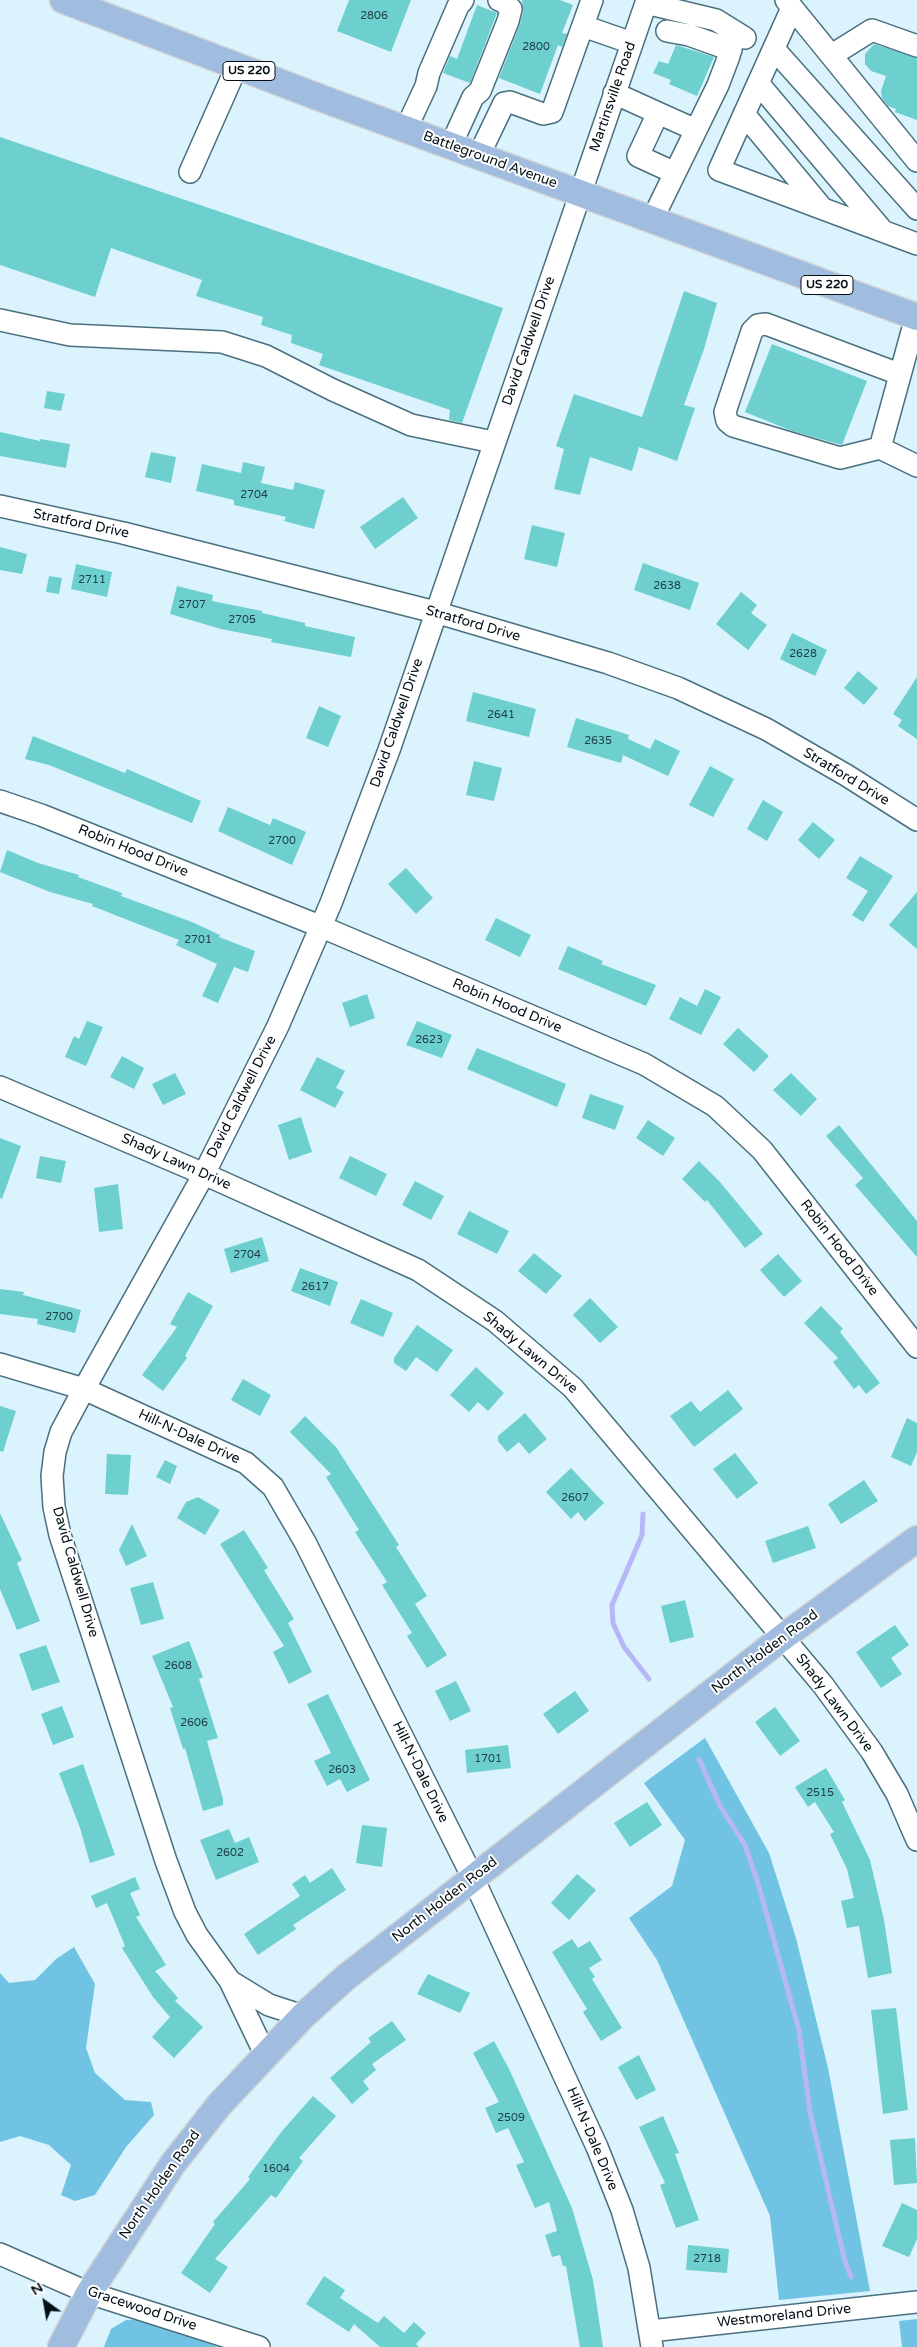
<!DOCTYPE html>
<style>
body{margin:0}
#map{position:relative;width:917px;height:2347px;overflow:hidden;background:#daf3fd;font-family:"Varela Round",sans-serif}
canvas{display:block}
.north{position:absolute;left:20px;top:2277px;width:50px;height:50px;-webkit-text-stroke:4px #fff;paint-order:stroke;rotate:328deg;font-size:14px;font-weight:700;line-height:20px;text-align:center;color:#031016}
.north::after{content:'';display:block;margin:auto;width:18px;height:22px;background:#031016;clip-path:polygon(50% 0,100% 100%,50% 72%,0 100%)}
</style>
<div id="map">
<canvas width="917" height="2347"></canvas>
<div class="north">N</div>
</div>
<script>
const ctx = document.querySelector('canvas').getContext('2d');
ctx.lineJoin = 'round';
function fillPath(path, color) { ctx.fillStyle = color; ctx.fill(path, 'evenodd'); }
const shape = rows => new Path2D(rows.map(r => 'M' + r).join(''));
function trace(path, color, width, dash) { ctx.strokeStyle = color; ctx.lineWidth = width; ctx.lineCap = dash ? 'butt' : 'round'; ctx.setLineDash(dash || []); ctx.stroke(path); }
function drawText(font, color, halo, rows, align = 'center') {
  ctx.font = font + ' "Varela Round",sans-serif'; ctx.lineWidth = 4; ctx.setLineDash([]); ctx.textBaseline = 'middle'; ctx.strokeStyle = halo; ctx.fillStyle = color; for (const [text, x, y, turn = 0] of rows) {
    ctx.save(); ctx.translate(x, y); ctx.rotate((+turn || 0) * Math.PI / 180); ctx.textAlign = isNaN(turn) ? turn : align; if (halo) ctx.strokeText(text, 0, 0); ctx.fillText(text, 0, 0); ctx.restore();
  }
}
fillPath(shape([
 [705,1738,769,1853,796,1938,828,2068,870,2291,779,2300,770,2216,657,1960,629,1918,672,1886,685,1840,644,1783],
 [74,1947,95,1984,86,2048,95,2073,125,2100,151,2102,154,2115,126,2147,95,2195,75,2201,61,2195,71,2165,49,2145,20,2136,0,2142,0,1973,9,1983,35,1980,56,1959],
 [146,2319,218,2347,104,2347,111,2329,126,2320],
 [917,2319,917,2347,902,2347,899,2321]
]), '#70c3e2');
trace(shape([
 [643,1514,642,1535,612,1605,613,1623,624,1647,649,1679],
 [699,1759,720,1806,745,1845,757,1880,799,2030,810,2112,844,2258,851,2277]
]), '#b7b7f8', 5);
fillPath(shape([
 [349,0,411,0,391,52,337,31],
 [522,0,560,0,573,5,562,33,567,34,562,47,558,45,540,94,499,78,520,24,523,12],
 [477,5,497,13,470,83,443,73,450,56,457,59],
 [874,44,917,58,917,120,895,112,896,109,888,106,882,98,881,91,886,76,871,71,865,64,865,54],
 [676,45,714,57,697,96,669,84,671,80,653,73,659,61,668,64],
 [0,137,503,308,462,423,449,420,450,410,319,365,323,354,291,343,292,335,261,325,263,317,196,296,202,280,111,248,95,297,0,265],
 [684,291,717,303,704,349,684,405,695,408,677,461,639,447,632,471,590,457,580,495,554,489,564,449,556,446,574,394,642,417],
 [772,344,867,381,842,445,792,431,745,412],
 [47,391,65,394,61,411,44,408],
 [0,432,40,441,40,439,70,444,66,468,0,456],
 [151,452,176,457,171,483,145,477],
 [243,462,265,467,261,483,293,490,295,482,325,490,314,529,284,521,286,517,234,505,234,500,196,491,202,464,241,473],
 [403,497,418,518,375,549,360,527],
 [532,525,565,533,557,567,524,559],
 [0,547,27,554,22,574,0,570],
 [643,563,699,583,690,610,634,590],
 [76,564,112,572,107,597,71,589],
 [49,576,62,578,59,594,46,592],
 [177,586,213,595,212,601,262,611,262,613,305,623,305,626,355,637,351,657,271,642,272,639,221,629,170,614],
 [741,592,757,605,751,613,767,625,748,650,716,624],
 [792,633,827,650,815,676,780,659],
 [858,671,878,688,864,705,844,688],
 [917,677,917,739,898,726,902,720,893,714],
 [473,692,536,709,529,737,466,721],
 [319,706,341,716,328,747,306,738],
 [576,718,629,735,628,739,650,749,655,739,680,751,668,776,623,755,621,763,567,747],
 [33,736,125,773,127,769,201,801,192,823,49,765,25,759],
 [474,761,502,768,494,801,466,795],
 [710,766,734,779,713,817,689,805],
 [763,800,783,812,767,841,747,829],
 [228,807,270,825,273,818,306,832,292,865,218,831],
 [813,822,835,840,819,859,798,840],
 [7,850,38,863,79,875,78,877,122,893,121,896,192,922,220,935,219,937,255,951,248,972,234,967,218,1003,202,996,217,964,176,945,179,940,92,906,93,904,50,892,0,872],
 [860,856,893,876,863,922,852,915,868,891,846,878],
 [406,868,433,898,416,914,388,884],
 [917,892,917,949,889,925],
 [496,918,531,935,520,957,485,940],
 [568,946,603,961,601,964,656,985,646,1006,558,969],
 [705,989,721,997,701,1035,669,1019,680,997,697,1006],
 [367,994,375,1018,350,1027,342,1003],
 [87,1021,103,1027,86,1066,65,1057,74,1036,79,1039],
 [417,1021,452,1035,442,1058,406,1045],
 [738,1028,769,1056,754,1072,723,1044],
 [477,1048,566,1084,557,1107,467,1069],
 [122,1056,144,1068,134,1089,110,1077],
 [317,1057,345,1071,336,1088,344,1092,335,1108,300,1090],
 [175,1073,186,1094,163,1105,152,1084],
 [791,1073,817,1099,801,1116,773,1090],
 [590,1094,624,1106,615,1130,582,1118],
 [301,1117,312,1152,289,1160,278,1125],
 [648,1120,675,1138,663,1156,636,1138],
 [839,1125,917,1221,917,1257,855,1185,863,1178,826,1136],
 [0,1138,21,1146,2,1199,0,1198],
 [40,1156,66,1161,61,1183,36,1178],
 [350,1156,387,1174,376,1196,339,1178],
 [699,1161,720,1182,763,1234,745,1248,707,1200,705,1202,682,1179],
 [415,1181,444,1196,431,1220,402,1205],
 [118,1184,123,1229,99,1232,94,1188],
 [469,1211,509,1231,497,1254,457,1234],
 [262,1237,269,1261,231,1273,224,1249],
 [534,1253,562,1276,546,1294,518,1271],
 [778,1254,802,1281,784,1297,760,1270],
 [300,1268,338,1282,330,1306,291,1291],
 [0,1289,24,1292,23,1295,81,1310,75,1333,37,1324,38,1319,0,1314],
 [188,1292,213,1306,185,1356,187,1358,163,1391,142,1375,177,1327,170,1324],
 [590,1298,618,1327,600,1343,573,1315],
 [361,1299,393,1313,383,1337,350,1323],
 [821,1306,843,1329,840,1332,880,1383,866,1394,859,1385,854,1389,833,1362,838,1358,804,1323],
 [417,1325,453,1350,437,1372,416,1357,406,1371,394,1363,394,1358],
 [476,1367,504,1393,488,1411,478,1402,469,1412,450,1395],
 [243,1379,271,1395,260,1416,231,1400],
 [728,1390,743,1409,694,1447,670,1416,691,1401,700,1412],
 [0,1406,16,1411,3,1452,0,1451],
 [525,1413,547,1439,529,1454,519,1442,507,1452,498,1441,498,1436],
 [305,1416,336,1447,399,1545,396,1547,427,1596,415,1604,447,1655,427,1668,407,1636,412,1633,382,1585,387,1582,355,1532,359,1530,326,1477,331,1474,290,1432],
 [907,1418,917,1423,917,1452,911,1466,891,1457],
 [735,1453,758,1483,737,1499,713,1469],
 [107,1454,131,1455,128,1495,105,1494],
 [165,1460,177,1466,170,1484,156,1477],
 [571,1468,604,1503,585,1521,578,1512,571,1519,546,1492],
 [864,1480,878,1501,841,1524,828,1504],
 [198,1497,220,1510,205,1535,177,1518,186,1502],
 [0,1513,22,1560,17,1563,40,1621,17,1630,0,1589],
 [132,1524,147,1556,126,1566,119,1550],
 [808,1526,816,1548,773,1563,765,1541],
 [244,1530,268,1568,264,1570,294,1619,288,1623,312,1672,289,1684,273,1652,284,1646,220,1544],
 [153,1582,164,1619,141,1625,130,1588],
 [685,1600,694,1637,670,1643,661,1606],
 [895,1625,909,1645,891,1658,902,1674,881,1688,856,1652],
 [189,1641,203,1677,199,1679,218,1738,207,1741,223,1799,223,1805,203,1811,185,1748,183,1749,170,1708,173,1707,152,1656],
 [46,1645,60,1682,32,1691,19,1654],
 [456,1681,471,1711,450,1721,435,1691],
 [575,1691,589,1711,558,1734,543,1714],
 [328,1694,370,1780,347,1792,340,1779,327,1786,314,1761,331,1753,307,1704],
 [62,1706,74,1737,53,1745,41,1714],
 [775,1707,800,1741,780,1756,755,1722],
 [508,1745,511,1768,467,1773,465,1750],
 [83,1764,115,1855,90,1863,80,1828,59,1773],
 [826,1768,845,1800,842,1802,870,1860,884,1920,892,1973,868,1978,859,1926,847,1928,841,1901,854,1898,847,1869,830,1834,834,1832,815,1802,808,1807,795,1787],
 [647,1802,662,1825,630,1847,614,1823],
 [362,1825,387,1828,382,1867,356,1863],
 [229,1829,235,1843,249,1837,259,1862,216,1880,200,1840],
 [332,1868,346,1890,293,1925,296,1929,258,1955,244,1934,300,1896,292,1884,305,1875,310,1883],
 [577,1874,596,1890,569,1920,551,1903],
 [135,1877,140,1889,130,1893,140,1915,136,1917,166,1965,155,1971,178,1998,175,2001,203,2027,174,2058,152,2037,170,2017,153,1997,122,1948,125,1946,107,1903,96,1908,91,1896],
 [572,1939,578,1948,590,1941,602,1960,589,1968,595,1977,592,1979,622,2028,601,2041,583,2012,587,2009,552,1952],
 [428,1974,470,1993,460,2013,417,1994],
 [896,2008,908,2110,883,2114,871,2010],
 [392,2021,406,2040,372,2064,376,2070,363,2081,369,2089,352,2104,330,2078,371,2042,368,2038],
 [494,2041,510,2071,572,2208,593,2280,603,2347,580,2347,566,2266,563,2266,560,2255,552,2257,545,2235,557,2231,549,2202,535,2208,516,2165,524,2162,508,2128,496,2133,485,2108,499,2102,473,2053],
 [639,2055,656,2090,636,2100,618,2067],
 [313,2096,336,2116,299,2158,303,2161,276,2198,271,2195,215,2259,228,2267,210,2293,181,2273,215,2224,213,2222,250,2179,248,2177,282,2131],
 [663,2116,679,2153,675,2154,699,2220,676,2228,660,2185,665,2183,639,2127],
 [915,2138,917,2183,894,2185,890,2140],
 [902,2203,917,2210,917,2239,909,2257,882,2246],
 [688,2245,729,2249,727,2273,686,2270],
 [324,2276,345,2290,340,2298,378,2323,384,2316,404,2333,414,2322,426,2333,416,2344,419,2347,380,2347,354,2324,349,2332,306,2304]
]), '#6ecfcf');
const minor = shape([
 [786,0,917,161],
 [646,3,716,20,745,38],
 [792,8,719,170,917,244],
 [583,26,632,43],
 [667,31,689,35,731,50],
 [774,49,917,209],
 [832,55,872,30,917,46],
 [758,83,882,230],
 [614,93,658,113,638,156,675,173],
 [658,113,696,130],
 [744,114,822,208],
 [406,129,426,86,429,73,458,6,463,0],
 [451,145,473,97,480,91,508,21,511,9,504,2,499,0],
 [479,155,504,103,510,102,543,114,552,112,592,0],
 [190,172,237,66],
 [652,220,718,85,729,56,735,32],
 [916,317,880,448,917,466],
 [0,320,70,335,222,342,266,356,333,390,411,425,493,442],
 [880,448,840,458,733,426,727,421,725,412,752,331,758,325,766,324,899,374],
 [0,506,123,533,435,612,608,663,678,688,766,729,846,775,917,820],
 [0,801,41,815,322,927,644,1064,715,1106,762,1150,917,1347],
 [0,1087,204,1174,418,1270,495,1321,573,1388,823,1685,872,1752,897,1794,917,1840],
 [0,1364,84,1389,246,1463,273,1487,305,1542,473,1878,597,2147,622,2210,639,2268,652,2347],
 [233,1983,269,2005,303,2016],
 [265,2054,230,1981,197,1935,185,1912,166,1861,60,1535,54,1507,52,1476,55,1452,61,1432,84,1389,204,1174,278,1026,331,903,389,750,647,0],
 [0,2254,89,2293,259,2347],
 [650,2331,917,2302]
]);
const major = shape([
 [63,0,334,103,917,317],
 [61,2347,89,2293,172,2165,219,2105,303,2016,345,1978,635,1752,783,1637,917,1539]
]);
trace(minor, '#4a707f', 24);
trace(major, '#d2d4d5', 29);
trace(minor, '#fff', 21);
trace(major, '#a0bcdf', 26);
drawText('11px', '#1e4044', null, [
 ["2806",374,16],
 ["2800",536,47],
 ["2704",254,495],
 ["2711",92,580],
 ["2638",667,586],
 ["2707",192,605],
 ["2705",242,620],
 ["2628",803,654],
 ["2641",501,715],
 ["2635",598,741],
 ["2700",282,841],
 ["2701",198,940],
 ["2623",429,1040],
 ["2704",247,1255],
 ["2617",315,1287],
 ["2700",59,1317],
 ["2607",575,1498],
 ["2608",178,1666],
 ["2606",194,1723],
 ["1701",488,1759],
 ["2603",342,1770],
 ["2515",820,1793],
 ["2602",230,1853],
 ["2509",511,2118],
 ["1604",276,2169],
 ["2718",707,2259]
]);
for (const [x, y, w] of [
 [249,71,52],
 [827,285,52]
]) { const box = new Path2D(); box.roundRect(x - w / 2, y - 9.5, w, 19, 4); ctx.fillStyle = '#fff'; ctx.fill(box); trace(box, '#031016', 1); }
drawText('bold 12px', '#031016', null, [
 ["US 220",249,71],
 ["US 220",827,285]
]);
drawText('14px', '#031016', '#fff', [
 ["Martinsville Road",613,97,-71],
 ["Battleground Avenue",490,160,20],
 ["David Caldwell Drive",529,341,-71],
 ["Stratford Drive",81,524,12],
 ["Stratford Drive",473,624,16],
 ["David Caldwell Drive",397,723,-71],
 ["Stratford Drive",846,777,31],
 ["Robin Hood Drive",133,851,22],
 ["Robin Hood Drive",507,1006,23],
 ["David Caldwell Drive",242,1097,-63],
 ["Shady Lawn Drive",176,1162,24],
 ["Robin Hood Drive",839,1248,52],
 ["Shady Lawn Drive",530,1353,40],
 ["Hill-N-Dale Drive",189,1437,25],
 ["David Caldwell Drive",75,1572,74],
 ["North Holden Road",765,1652,-37],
 ["Shady Lawn Drive",834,1703,53],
 ["Hill-N-Dale Drive",420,1772,64],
 ["North Holden Road",445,1900,-38],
 ["Hill-N-Dale Drive",592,2139,67],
 ["North Holden Road",160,2185,-55],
 ["Gracewood Drive",142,2309,18],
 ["Westmoreland Drive",784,2316,-6]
]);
</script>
